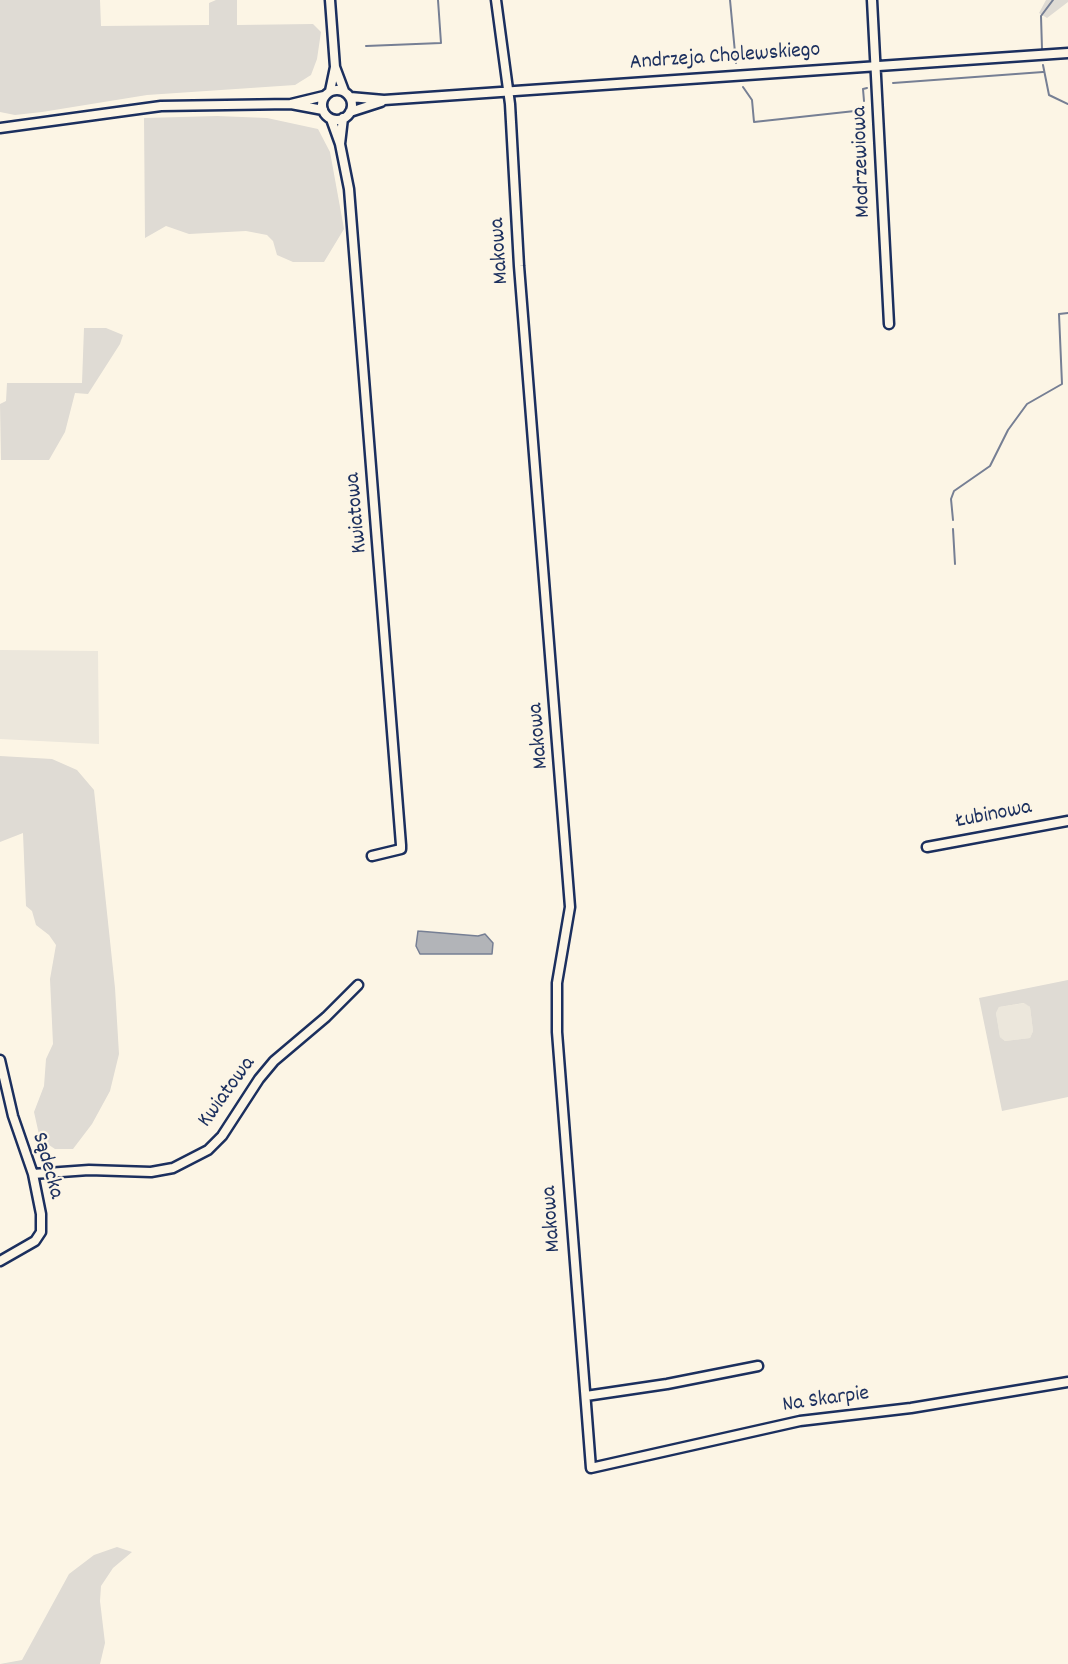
<!DOCTYPE html>
<meta charset="utf-8">
<style>
body{margin:0}
canvas{display:block;background:#fcf5e5}
</style>
<canvas width="1068" height="1664"></canvas>
<script>
const ctx = document.querySelector('canvas').getContext('2d');
ctx.lineJoin = 'round';
function fillPath(path, color) { ctx.fillStyle = color; ctx.fill(path, 'evenodd'); }
const shape = rows => new Path2D(rows.map(r => 'M' + r).join(''));
function trace(path, color, width, dash) { ctx.strokeStyle = color; ctx.lineWidth = width; ctx.lineCap = dash ? 'butt' : 'round'; ctx.setLineDash(dash || []); ctx.stroke(path); }
function drawText(font, color, halo, rows, align = 'center') {
  ctx.font = font + ' Dekko,sans-serif'; ctx.lineWidth = 4.5; ctx.setLineDash([]); ctx.textBaseline = 'middle'; ctx.strokeStyle = halo; ctx.fillStyle = color; for (const [text, x, y, turn = 0] of rows) {
    ctx.save(); ctx.translate(x, y); ctx.rotate((+turn || 0) * Math.PI / 180); ctx.textAlign = isNaN(turn) ? turn : align; if (halo) ctx.strokeText(text, 0, 0); ctx.fillText(text, 0, 0); ctx.restore();
  }
}
fillPath(shape([
 [0,650,98,651,99,744,0,739],
 [1025,1003,1030,1007,1033,1031,1030,1038,1005,1041,1000,1037,996,1013,999,1007]
]), '#ece7dc');
fillPath(shape([
 [0,0,100,0,101,26,209,25,209,3,216,0,237,0,237,25,313,24,321,32,317,59,311,75,295,85,147,95,42,112,15,115,0,112],
 [1046,0,1068,0,1068,2,1047,18,1039,13],
 [217,116,267,118,318,129,330,152,344,229,324,262,293,262,277,255,273,241,267,235,246,231,189,234,166,226,145,238,144,118],
 [84,328,106,328,123,335,120,344,88,394,75,393,65,432,49,460,1,460,0,404,6,401,7,383,82,383],
 [0,756,52,759,77,770,94,790,115,988,119,1054,110,1091,92,1124,73,1149,55,1149,40,1139,34,1112,44,1086,46,1059,53,1044,50,979,56,945,49,935,36,925,32,911,26,906,23,833,0,842],
 [1068,980,1068,1097,1002,1111,979,998],
 [1024,1003,1030,1007,1033,1031,1030,1038,1005,1041,1000,1037,996,1013,999,1007],
 [117,1547,132,1552,113,1568,101,1586,100,1601,105,1643,100,1664,0,1664,22,1660,69,1574,94,1555]
]), '#dfdbd4');
const water = shape([
 [418,931,478,936,485,934,493,943,492,954,420,954,416,946,418,931]
]);
fillPath(water, '#b2b4b8');
trace(water, '#767f94', 1.5);
trace(shape([
 [730,0,736,63],
 [366,46,441,43,438,0],
 [1042,49,1041,16,1053,0],
 [1043,65,1049,95,1068,104],
 [893,83,1043,72],
 [743,87,752,100,754,122,864,110,865,107],
 [864,101,863,89,867,88],
 [953,520,951,499,954,491,990,466,1008,430,1027,404,1062,384,1059,314,1068,313],
 [953,529,955,564]
]), '#767f94', 2);
const minor = shape([
 [330,0,335,67,344,91],
 [496,0,510,104,519,266,570,907,557,983,557,1032,591,1468,800,1421,911,1408,1068,1382],
 [872,0,889,324],
 '322 105a15 15 0 1 1 30 0a15 15 0 1 1-30 0Z',
 [330,91,335,67],
 [350,97,384,100,1068,53],
 [291,104,324,96],
 [350,112,381,102],
 [343,118,340,144,349,189,401,845,401,849,372,856],
 [331,119,340,144],
 [0,128,161,106,291,104,323,110],
 [927,847,1068,821],
 [0,1060,13,1116,33,1174,41,1214,41,1232,35,1241,0,1261],
 [33,1174,89,1170,151,1172,173,1168,208,1150,222,1136,259,1079,274,1061,326,1017,358,985],
 [586,1396,667,1384,758,1366]
]);
trace(minor, '#1b2f5e', 13);
trace(minor, '#fcf5e5', 8);
drawText('22px', '#1b2f5e', '#fcf5e5', [
 ["Andrzeja Cholewskiego",725,58,-4],
 ["Modrzewiowa",863,162,-92],
 ["Makowa",501,251,-94],
 ["Kwiatowa",358,513,-95],
 ["Makowa",540,736,-95],
 ["Łubinowa",994,816,-11],
 ["Kwiatowa",228,1093,-54],
 ["Sądecka",46,1166,74],
 ["Makowa",553,1219,-94],
 ["Na Skarpie",826,1401,-8]
]);
</script>
